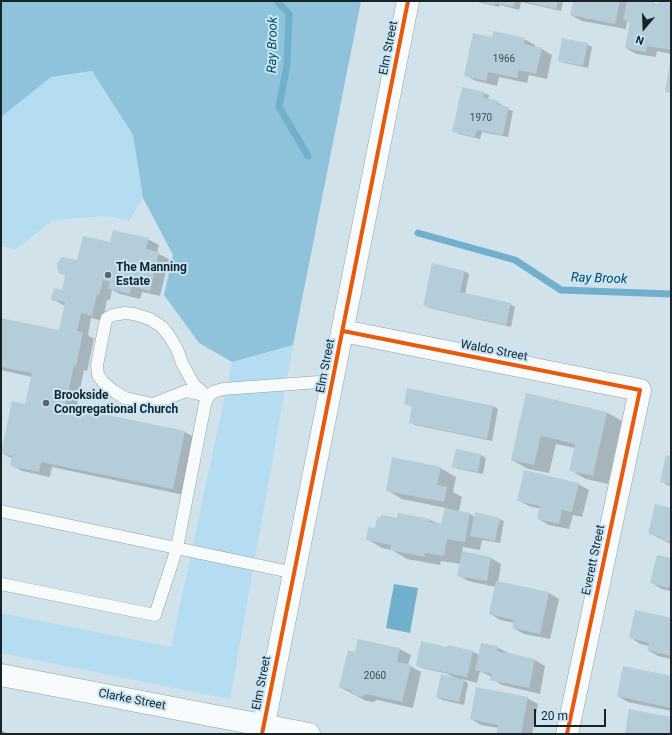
<!DOCTYPE html>
<style>
body{margin:0}
#map{position:relative;width:672px;height:735px;overflow:hidden;background:#d2e2ea;font-family:Roboto,sans-serif}
canvas{display:block}
.frame{position:absolute;inset:0;border:2px solid #182328;pointer-events:none}
.north{position:absolute;left:624px;top:8px;width:40px;height:40px;-webkit-text-stroke:3px #c8e5f5;paint-order:stroke;rotate:199deg;font-size:11px;font-weight:700;line-height:16px;text-align:center;color:#182328}
.north::after{content:'';display:block;margin:auto;width:14px;height:18px;background:#182328;clip-path:polygon(50% 0,100% 100%,50% 72%,0 100%)}
.scale{position:absolute;left:534px;top:709px;width:72px;height:18px;box-sizing:border-box;border:2px solid #182328;border-top:0;padding-left:5px;font-size:12px;line-height:14px;white-space:nowrap;color:#182328;-webkit-text-stroke:3px #c8e5f5;paint-order:stroke}
</style>
<div id="map">
<canvas width="672" height="735"></canvas>
<div class="frame"></div>
<div class="north">N</div>
<div class="scale">20 m</div>
</div>
<script>
const ctx = document.querySelector('canvas').getContext('2d');
ctx.lineJoin = 'round';
function fillPath(path, color) { ctx.fillStyle = color; ctx.fill(path, 'evenodd'); }
const shape = rows => new Path2D(rows.map(r => 'M' + r).join(''));
function trace(path, color, width, dash) { ctx.strokeStyle = color; ctx.lineWidth = width; ctx.lineCap = dash ? 'butt' : 'round'; ctx.setLineDash(dash || []); ctx.stroke(path); }
function drawText(font, color, halo, rows, align = 'center') {
  ctx.font = font + ' Roboto,sans-serif'; ctx.lineWidth = 4; ctx.setLineDash([]); ctx.textBaseline = 'middle'; ctx.strokeStyle = halo; ctx.fillStyle = color; for (const [text, x, y, turn = 0] of rows) {
    ctx.save(); ctx.translate(x, y); ctx.rotate((+turn || 0) * Math.PI / 180); ctx.textAlign = isNaN(turn) ? turn : align; if (halo) ctx.strokeText(text, 0, 0); ctx.fillText(text, 0, 0); ctx.restore();
  }
}
fillPath(shape([
 [92,71,133,135,143,198,129,221,107,216,53,220,16,249,1,246,1,117,51,77],
 [293,345,230,699,1,653,1,613,171,647,232,362]
]), '#b5ddf1');
fillPath(shape([
 [1,1,361,1,293,345,232,362,199,343,164,295,173,255,143,198,133,135,92,71,51,77,1,117]
]), '#8fc3db');
fillPath(shape([
 [394,584,418,588,410,633,386,628]
]), '#71b0cd');
fillPath(shape([
 [474,1,563,1,561,11,521,2,519,10,500,5,499,7],
 [574,1,651,1,657,5,660,2,670,4,671,54,657,51,656,57,636,54,626,48,630,22,627,21,626,29,582,21,571,15],
 [493,39,524,39,535,45,535,47,542,49,552,55,547,79,529,75,527,83,499,77,497,86,476,81,465,75],
 [587,44,592,47,588,68,564,63,559,60],
 [484,93,489,95,488,100,497,102,502,105,502,107,513,111,508,137,482,132,480,139,459,134,454,131],
 [148,239,159,245,157,253,169,259,160,296,142,292,140,299,120,294,112,290,110,300,107,300,103,321,91,318,88,335,94,339,87,371,84,370,76,409,185,432,196,438,184,495,52,467,50,477,22,471,11,465,13,459,2,453,26,406,32,377,1,370,1,319,59,331,65,306,52,299,62,291,66,276,61,273,78,261,111,243],
 [464,271,469,274,465,294,510,304,515,307,511,327,429,308,424,305],
 [408,389,493,406,498,409,492,441,415,425,410,422,413,407,405,404],
 [527,395,606,412,622,421,608,484,586,479,570,470,575,448,556,444,549,473,528,469,512,460],
 [456,450,481,455,486,458,483,474,458,469,453,466],
 [671,457,671,487,661,481],
 [440,468,456,477,453,492,462,497,459,511,470,514,475,517,499,519,504,521,500,543,482,540,480,550,463,547,462,552,491,558,501,564,498,583,549,593,559,599,550,639,524,634,513,628,515,623,500,620,490,614,496,587,468,581,458,575,460,564,441,561,440,565,407,559,392,550,382,548,367,539,376,530,398,519,399,514,430,520,442,525,446,508,402,499,387,490],
 [578,484,589,490,582,517,573,515,569,529,549,525,538,519,541,509,529,506,518,500],
 [671,509,671,544,649,533],
 [671,560,671,591,662,589,652,583],
 [671,619,671,659,658,656,648,650,649,646,640,644,630,637],
 [359,640,400,649,411,655,408,665,421,672,413,708,377,700,373,702,366,701,340,687,356,653],
 [497,647,508,653,535,660,545,666,540,694,502,685,492,679,492,677,480,671,477,683,462,679,468,683,464,705,442,700,437,697,455,678,448,674,422,668,417,665,448,648,472,651,479,655],
 [671,677,671,711,628,702,618,696],
 [527,698,538,704,532,734,498,734,499,728,481,725,471,719],
 [1,730,9,734,1,734]
]), '#0003');
trace(shape([
 [277,1,289,14,287,65,279,107,308,156],
 [418,233,515,260,561,290,671,294]
]), '#71b0cd', 7);
fillPath(shape([
 [479,1,515,1,514,7,495,3,494,5],
 [523,1,558,1,556,9],
 [573,1,620,1,615,24,570,15],
 [627,1,651,1,655,5,660,1,670,3,671,50,647,46,646,52,625,48,630,21,623,20],
 [494,31,525,38,524,44,542,48,536,74,519,70,517,78,488,72,486,81,464,76,473,33,492,37],
 [562,38,588,43,583,66,558,61],
 [670,62,671,62,671,93,665,92],
 [462,87,485,92,483,97,498,101,497,104,509,107,503,135,477,130,475,137,452,132],
 [113,230,149,238,146,249,159,252,150,291,131,286,130,294,108,289,110,282,103,280,99,295,97,294,92,316,81,313,77,331,83,332,76,366,74,365,65,406,185,431,173,489,41,462,39,472,10,466,12,456,1,453,12,401,25,404,32,373,1,367,1,318,59,330,65,302,51,300,54,288,62,290,65,275,60,274,57,269,57,263,62,257,77,260,83,236,110,242],
 [432,263,465,271,460,292,511,303,506,325,423,306],
 [407,388,493,406,487,439,409,423,412,406,404,404],
 [526,393,607,412,593,476,569,471,575,444,541,436,534,465,511,460],
 [456,449,481,454,478,472,452,467],
 [666,455,671,456,671,484,660,482],
 [392,457,441,467,437,485,447,487,444,502,386,491],
 [524,470,579,483,572,512,562,510,559,524,537,519,540,506,517,501],
 [655,504,671,508,671,542,660,539,661,537,648,534],
 [445,508,470,513,465,542,447,539,444,556,425,553,425,557,390,550,391,545,366,540,368,527,375,528,377,517,380,518,381,515,397,518,398,513,430,519,430,522,441,524],
 [475,512,500,518,495,541,470,536],
 [462,551,491,557,487,581,457,576],
 [657,555,671,558,671,586,669,586,669,588,650,583],
 [496,581,549,592,540,634,512,628,514,620,489,614],
 [635,610,671,618,671,656,647,650,649,643,629,638],
 [358,639,400,648,397,662,411,665,402,702,366,694,362,697,354,695,350,690,339,687,348,650,355,652],
 [421,641,447,647,448,645,473,651,467,677,416,666],
 [481,643,498,646,497,651,535,659,529,688,490,680,492,674,475,670],
 [623,666,671,676,671,708,617,696],
 [441,674,464,680,459,702,436,697],
 [476,687,528,697,521,734,497,734,498,725,470,719],
 [629,709,671,717,671,734,625,734]
]), '#b5cdd8');
const lane = shape([
 [125,313,134,314,150,319,162,327,168,334,177,349,182,363,194,385,208,397,196,393,186,391,153,404,125,398,115,392,103,382,98,375,97,365,105,324,107,318,113,315,125,313],
 [1,511,295,573],
 [1,584,155,615,177,548,205,404,208,397,213,392,223,389,333,381]
]);
const street = shape([
 [343,331,640,390,567,734],
 [1,675,309,734],
 [262,734,408,1]
]);
trace(lane, '#939fa5', 13);
trace(street, '#939fa5', 23);
trace(lane, '#f8fbfc', 12);
trace(street, '#f8fbfc', 22);
trace(shape([
 [343,331,640,390,567,734],
 [262,734,408,1]
]), '#e8590c', 4);
for (const [x, y, r, color] of [
 [108,275,4,"#59666c"],
 [46,403,4,"#59666c"]
]) { const dot = new Path2D(); dot.arc(x, y, r, 0, 2 * Math.PI); ctx.fillStyle = color; ctx.fill(dot); trace(dot, '#c8e5f5', 1.5); }
drawText('10px', '#3f4e54', null, [
 ["1966",504,59],
 ["1970",481,118],
 ["2060",375,676]
]);
drawText('12px', '#182328', '#c8e5f5', [
 ["Elm Street",389,48,-79],
 ["Waldo Street",494,351,11],
 ["Elm Street",326,366,-79],
 ["Everett Street",594,560,-78],
 ["Elm Street",262,683,-79],
 ["Clarke Street",132,700,11]
]);
drawText('bold 12px', '#182328', '#c8e5f5', [
 ["The Manning",116,268],
 ["Estate",116,282],
 ["Brookside",54,396],
 ["Congregational Church",54,410]
], 'left');
drawText('italic 13px', '#014b65', '#c8e5f5', [
 ["Ray Brook",273,45,-89],
 ["Ray Brook",599,279,2]
]);
</script>
